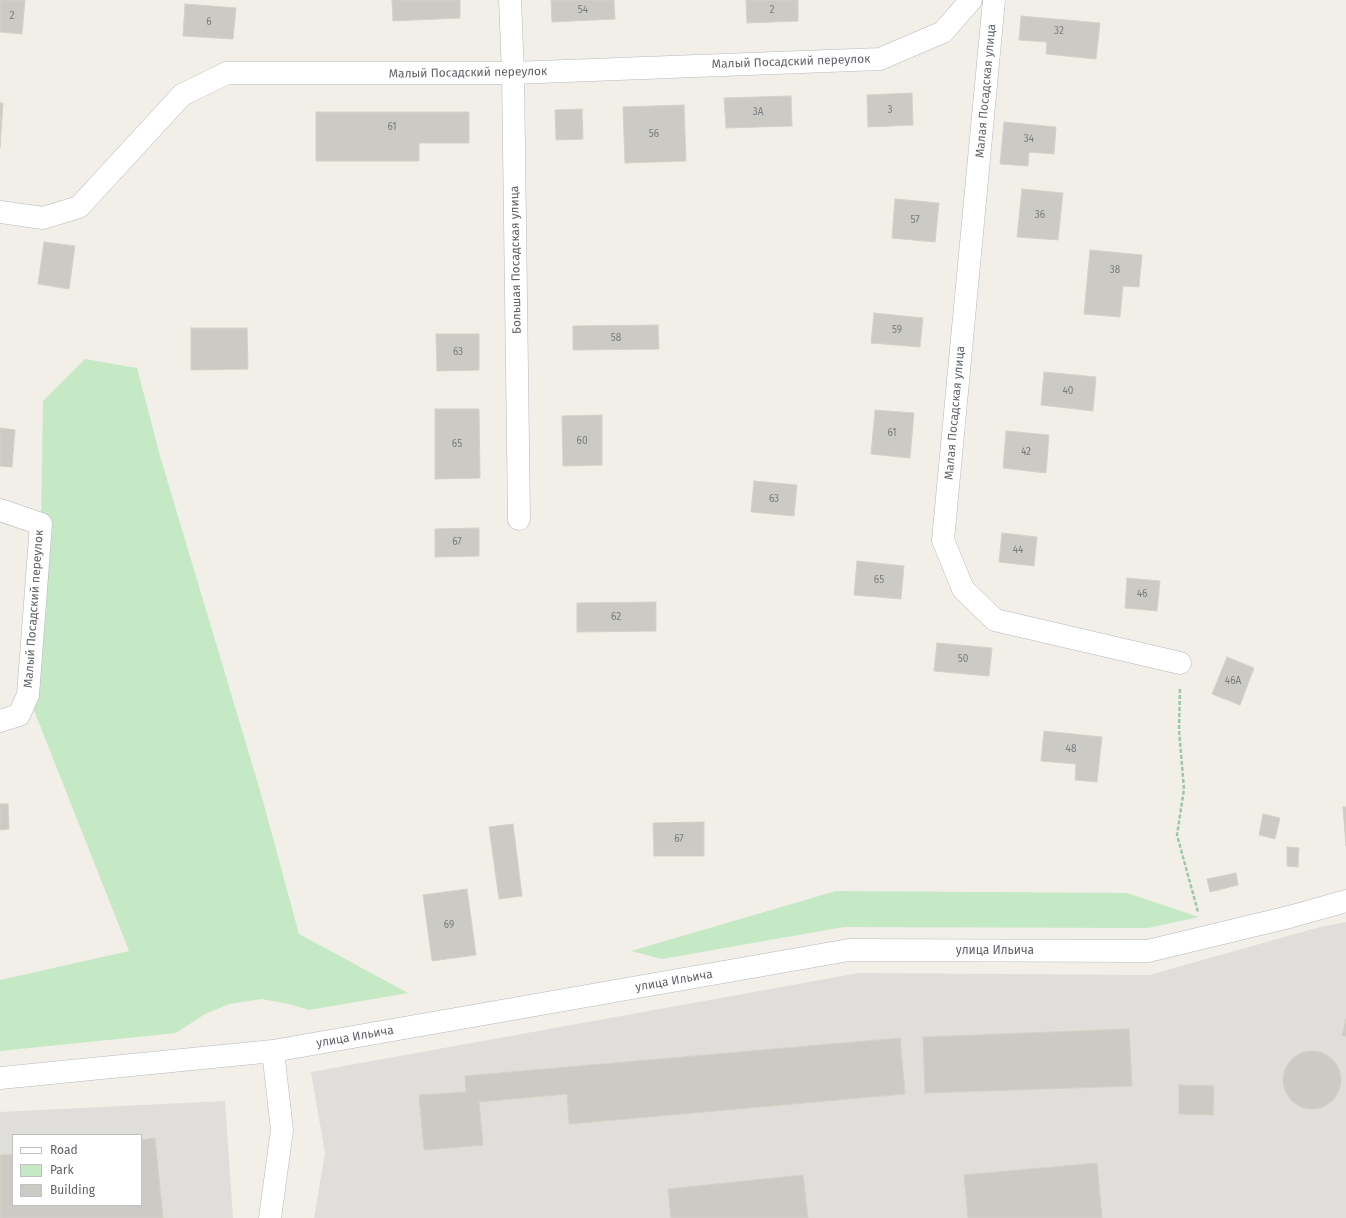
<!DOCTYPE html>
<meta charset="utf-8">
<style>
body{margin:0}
#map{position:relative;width:1346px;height:1218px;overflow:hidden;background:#f1efe8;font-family:"Fira Sans",sans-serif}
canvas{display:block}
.legend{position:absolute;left:12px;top:1134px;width:130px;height:72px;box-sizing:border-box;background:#fff;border:1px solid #bfc1c3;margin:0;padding:5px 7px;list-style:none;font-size:12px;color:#5f6368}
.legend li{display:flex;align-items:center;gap:8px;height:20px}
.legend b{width:20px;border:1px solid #bfc1c3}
</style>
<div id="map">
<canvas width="1346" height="1218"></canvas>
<ul class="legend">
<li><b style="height:5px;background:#fff"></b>Road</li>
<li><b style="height:11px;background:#c5e8c5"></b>Park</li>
<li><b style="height:11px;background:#cccac5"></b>Building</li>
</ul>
</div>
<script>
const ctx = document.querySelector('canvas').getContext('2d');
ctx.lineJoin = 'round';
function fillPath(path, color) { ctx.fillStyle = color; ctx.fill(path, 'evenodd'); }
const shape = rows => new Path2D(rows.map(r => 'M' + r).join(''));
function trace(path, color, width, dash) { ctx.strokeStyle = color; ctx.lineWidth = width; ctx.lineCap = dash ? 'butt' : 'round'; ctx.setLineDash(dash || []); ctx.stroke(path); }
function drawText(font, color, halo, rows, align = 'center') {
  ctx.font = font + ' "Fira Sans",sans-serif'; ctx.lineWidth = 3; ctx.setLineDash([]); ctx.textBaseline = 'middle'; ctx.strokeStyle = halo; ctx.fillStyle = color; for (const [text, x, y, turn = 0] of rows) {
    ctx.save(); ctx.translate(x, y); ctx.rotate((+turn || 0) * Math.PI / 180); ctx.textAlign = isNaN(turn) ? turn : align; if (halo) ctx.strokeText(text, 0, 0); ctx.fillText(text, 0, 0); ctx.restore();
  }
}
fillPath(shape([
 [1346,922,1346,1218,314,1218,325,1153,311,1072,859,973,1149,975,1320,927],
 [225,1101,233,1218,0,1218,0,1112],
 [13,1135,141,1135,141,1205,13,1205]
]), '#e0deda');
fillPath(shape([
 [85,359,137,368,160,456,261,794,299,934,408,993,309,1010,289,1004,262,999,229,1004,205,1014,176,1033,0,1051,0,980,129,951,28,695,41,524,43,401],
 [836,891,1127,893,1199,917,1148,928,844,927,662,959,631,951]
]), '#c5e8c5');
const building = shape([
 [0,0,25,0,22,34,0,32,0,0],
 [392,0,460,0,460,18,393,21,392,0],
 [551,0,614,0,615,19,552,22,551,0],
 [746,0,798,0,798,21,747,23,746,0],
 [185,4,236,8,233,39,183,36,185,4],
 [1021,16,1100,23,1096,59,1046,54,1047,42,1019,40,1021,16],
 [912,93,913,125,868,127,867,95,912,93],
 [791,96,792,126,726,128,724,98,791,96],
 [0,103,3,103,0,148,0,103],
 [684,105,686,161,625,163,623,107,684,105],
 [582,109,583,139,556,140,555,110,582,109],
 [316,112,469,112,469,143,419,143,419,161,316,161,316,112],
 [1004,122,1056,127,1054,154,1029,152,1028,166,1000,164,1004,122],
 [1022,189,1063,193,1058,240,1017,237,1022,189],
 [895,199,939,203,935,242,892,238,895,199],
 [44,242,75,246,69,289,38,284,44,242],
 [1090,250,1142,255,1139,287,1123,286,1120,317,1084,314,1090,250],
 [874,313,923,318,920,347,871,343,874,313],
 [658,325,659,349,573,350,573,326,658,325],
 [191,328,247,328,248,369,191,370,191,328],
 [436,334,479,334,479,370,437,371,436,334],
 [1044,372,1096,377,1093,411,1041,405,1044,372],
 [435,409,479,409,480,478,435,479,435,409],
 [875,410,914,413,910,458,871,454,875,410],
 [602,415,602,465,563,466,562,416,602,415],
 [0,428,15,430,12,467,0,466,0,428],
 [1006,431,1049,435,1046,473,1003,468,1006,431],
 [754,481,797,485,794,516,751,512,754,481],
 [479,528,479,556,435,557,435,529,479,528],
 [1002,533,1037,537,1034,566,999,562,1002,533],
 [857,561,904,566,901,599,854,595,857,561],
 [1127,578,1160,581,1157,611,1125,608,1127,578],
 [656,602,656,631,577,632,577,603,656,602],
 [937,643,992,648,989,676,934,671,937,643],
 [1227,657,1254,668,1240,705,1212,694,1227,657],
 [1044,731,1102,737,1097,782,1075,780,1076,764,1041,761,1044,731],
 [0,804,8,804,9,829,0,830,0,804],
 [1343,807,1346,807,1346,846,1343,807],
 [1263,814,1280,818,1275,839,1259,835,1263,814],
 [704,822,704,856,654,856,653,823,704,822],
 [513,824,522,896,499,899,489,827,513,824],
 [1287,847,1299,848,1298,867,1287,866,1287,847],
 [1236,873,1238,885,1210,892,1207,879,1236,873],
 [467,889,476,955,432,961,423,895,467,889],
 [1346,1019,1346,1036,1342,1036,1346,1019],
 [1129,1029,1132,1086,925,1093,923,1037,1129,1029],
 [900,1038,905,1094,569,1124,567,1094,479,1102,483,1145,424,1150,419,1095,466,1092,465,1076,900,1038],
 '1283 1080a29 29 0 1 1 58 0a29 29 0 1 1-58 0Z',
 [1179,1085,1214,1086,1213,1115,1179,1114,1179,1085],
 [155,1138,163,1218,0,1218,0,1155,13,1154,13,1205,141,1205,141,1140,155,1138],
 [1097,1163,1102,1218,968,1218,964,1175,1097,1163],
 [803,1175,808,1218,671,1218,668,1189,803,1175]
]);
fillPath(building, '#cccac5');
trace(building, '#d6d1c6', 1);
const minor = shape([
 [510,0,513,73,519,519],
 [994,0,943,540,963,589,995,620,1180,663],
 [0,212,43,218,79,207,182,95,227,73,513,73,880,59,943,32,971,0],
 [0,510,41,524,28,695,19,715,0,721],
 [0,1078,273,1051,849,950,1148,951,1289,917,1346,901],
 [270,1218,282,1130,273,1051]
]);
trace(minor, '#b5b8bc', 23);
trace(shape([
 [1180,689,1179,730,1184,789,1177,835,1198,912]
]), '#9cc7a9', 2.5, [4, 2]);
trace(minor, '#fff', 22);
drawText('10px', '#7a7d7f', null, [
 ["54",583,10],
 ["2",772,10],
 ["2",12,16],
 ["6",209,22],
 ["32",1059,31],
 ["3",890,110],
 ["3А",758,112],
 ["61",392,127],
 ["56",654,134],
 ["34",1029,139],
 ["36",1040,215],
 ["57",915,220],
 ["38",1115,270],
 ["59",897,330],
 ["58",616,338],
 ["63",458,352],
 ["40",1068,391],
 ["61",892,433],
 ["60",582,441],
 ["65",457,444],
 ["42",1026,452],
 ["63",774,499],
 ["67",457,542],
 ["44",1018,550],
 ["65",879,580],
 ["46",1142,594],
 ["62",616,617],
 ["50",963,659],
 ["46А",1233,681],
 ["48",1071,749],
 ["67",679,839],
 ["69",449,925]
]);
drawText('12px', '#5f6368', '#fff', [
 ["Малый Посадский переулок",791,62,-2],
 ["Малый Посадский переулок",468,73,-1],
 ["Малая Посадская улица",986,91,-85],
 ["Большая Посадская улица",516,260,-91],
 ["Малая Посадская улица",955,413,-85],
 ["Малый Посадский переулок",34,609,-86],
 ["улица Ильича",995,951],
 ["улица Ильича",674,981,-10],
 ["улица Ильича",355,1037,-10]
]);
</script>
